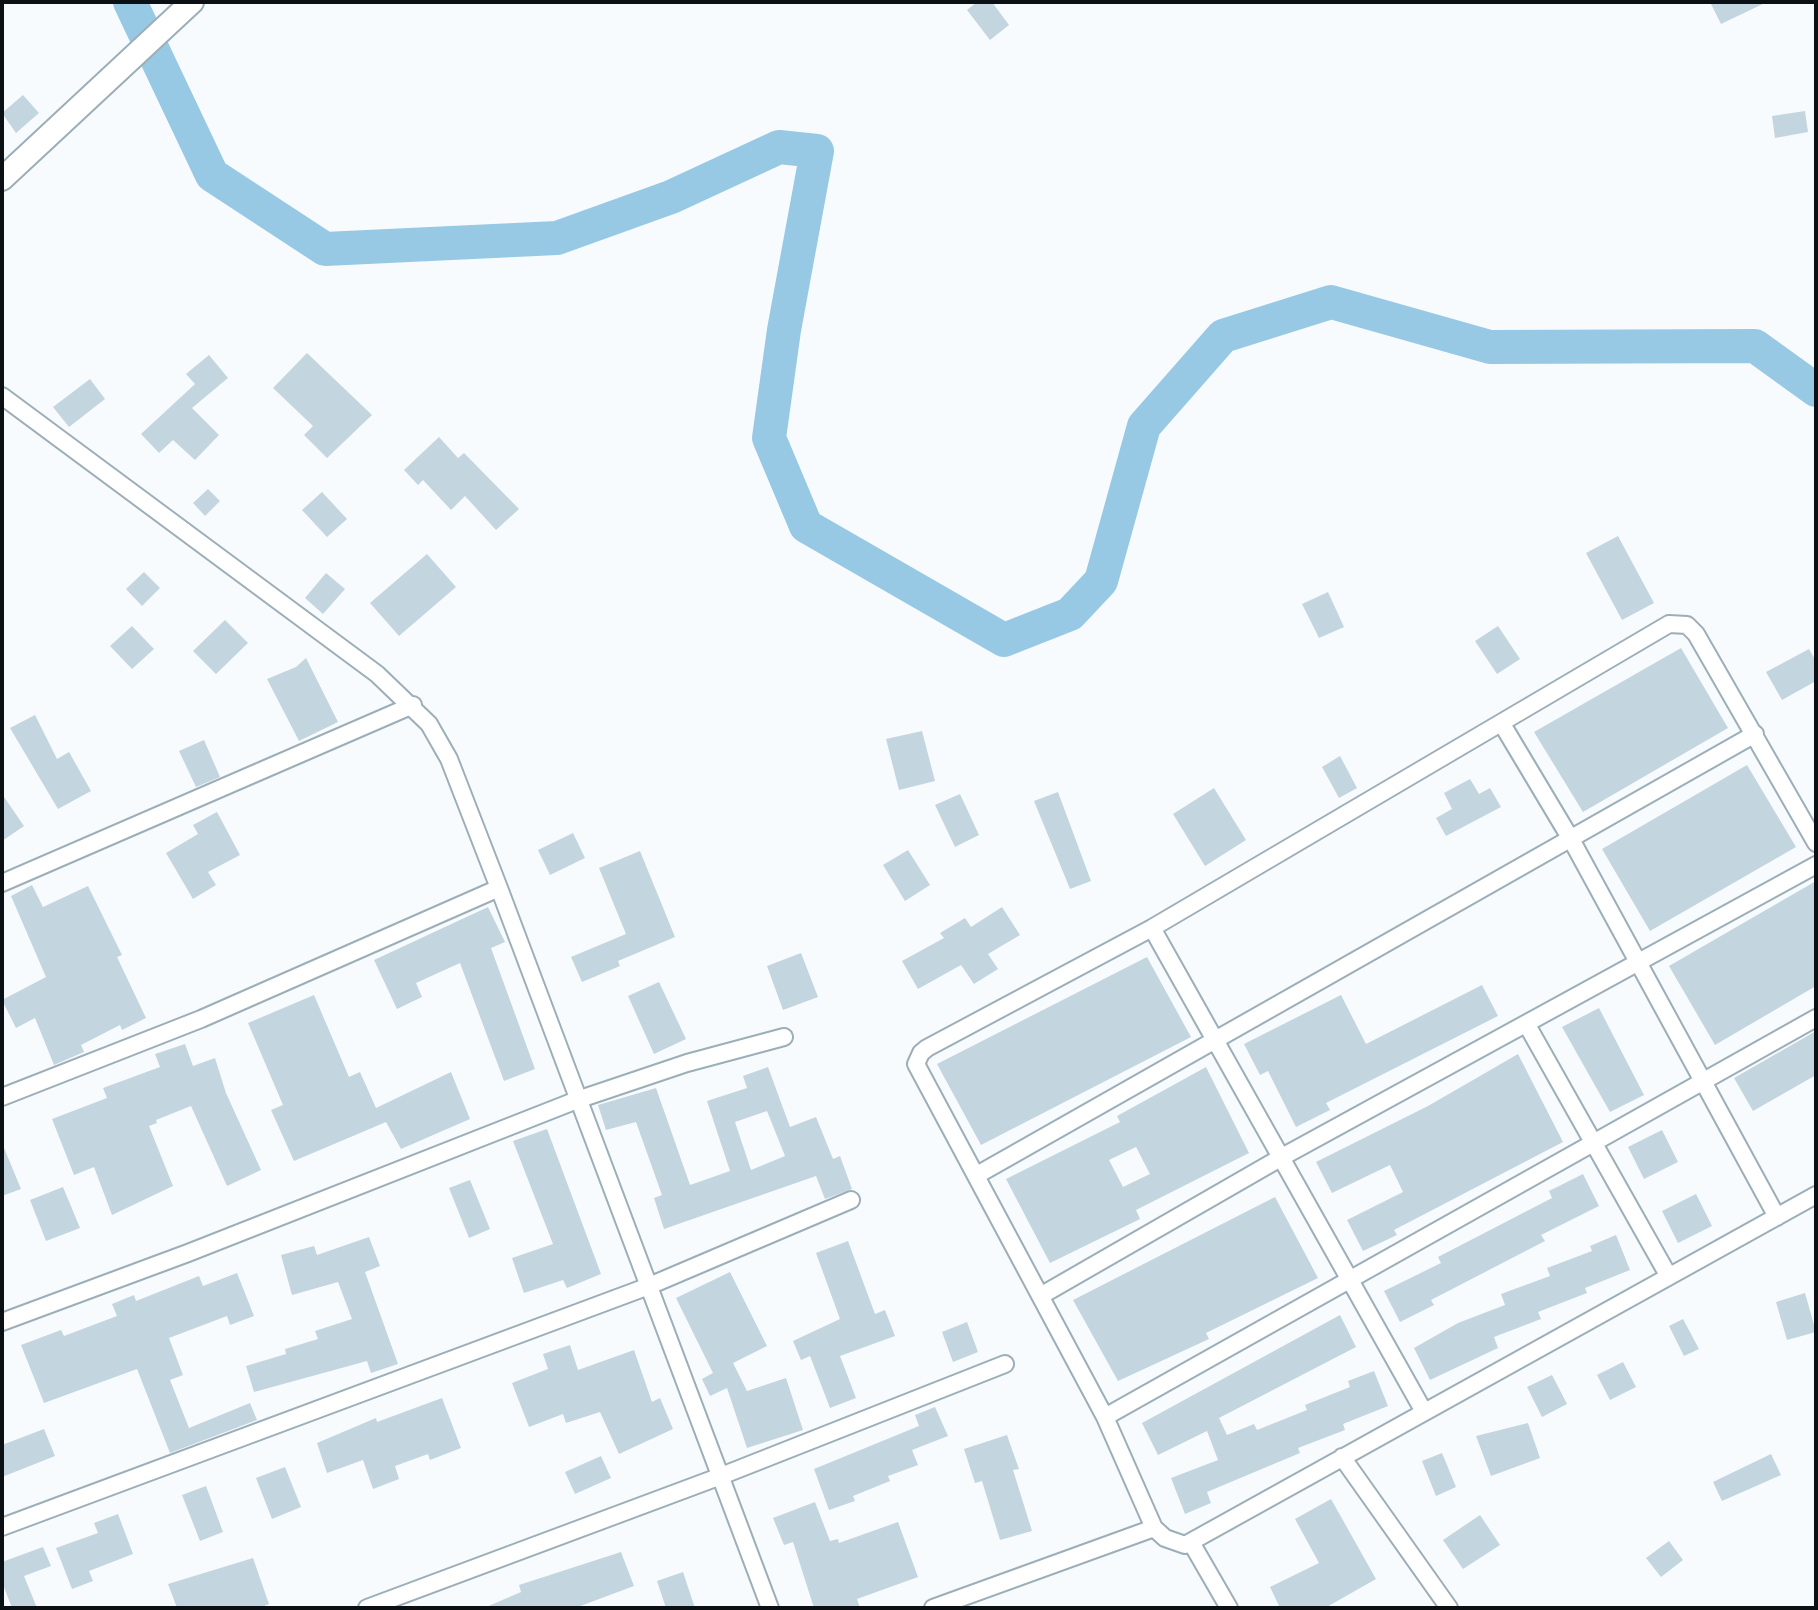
<!DOCTYPE html>
<style>
body{margin:0}
#map{position:relative;width:1818px;height:1610px;overflow:hidden;background:#f7fbfd;font-family:"Alegreya Sans",sans-serif}
canvas{display:block}
.frame{position:absolute;inset:0;border:4px solid #0a1014;pointer-events:none}
</style>
<div id="map">
<canvas width="1818" height="1610"></canvas>
<div class="frame"></div>
</div>
<script>
const ctx = document.querySelector('canvas').getContext('2d');
ctx.lineJoin = 'round';
const shape = rows => new Path2D(rows.map(r => 'M' + r).join(''));
function trace(path, color, width, dash) { ctx.strokeStyle = color; ctx.lineWidth = width; ctx.lineCap = dash ? 'butt' : 'round'; ctx.setLineDash(dash || []); ctx.stroke(path); }
function fillPath(path, color) { ctx.fillStyle = color; ctx.fill(path, 'evenodd'); }
trace(shape([
 [130,2,212,175,325,249,557,238,671,197,779,147,817,151,784,330,769,438,806,526,1004,640,1070,614,1101,581,1144,426,1223,336,1331,302,1490,347,1755,346,1816,390]
]), '#97c9e4', 34);
fillPath(shape([
 [977,2,992,2,1009,25,990,40,967,10],
 [1710,2,1767,2,1721,24],
 [23,95,39,113,16,133,2,113],
 [1805,111,1808,132,1775,138,1772,116],
 [307,353,372,415,327,458,304,435,313,426,273,388],
 [209,355,228,378,192,408,219,435,195,460,173,440,159,453,141,434,195,384,186,374],
 [90,379,105,399,69,427,53,407],
 [439,437,458,458,464,453,519,509,496,530,465,496,451,510,423,480,418,485,404,470],
 [208,489,220,501,205,516,193,503],
 [322,492,347,519,327,537,302,510],
 [1618,536,1654,603,1622,620,1586,553],
 [427,554,456,587,399,636,370,603],
 [144,572,160,588,142,606,126,589],
 [326,573,345,589,323,614,305,598],
 [1328,592,1344,627,1319,638,1302,604],
 [225,620,248,643,216,674,193,651],
 [132,626,154,649,132,669,110,646],
 [1498,626,1520,659,1497,674,1475,641],
 [1681,648,1728,728,1583,812,1534,732],
 [1809,649,1816,661,1816,681,1782,700,1766,672],
 [306,658,338,722,299,741,267,679,296,667],
 [35,715,57,759,69,752,91,791,58,809,10,728],
 [922,731,935,781,899,790,886,739],
 [204,740,220,777,196,787,179,751],
 [1340,756,1357,788,1339,798,1322,767],
 [1747,765,1796,847,1650,931,1602,849],
 [1470,779,1479,794,1490,788,1501,807,1446,836,1436,818,1452,809,1444,793],
 [1214,788,1246,840,1205,866,1173,814],
 [1058,792,1091,881,1070,889,1034,801],
 [2,794,24,826,2,841],
 [960,794,979,835,955,847,935,805],
 [217,812,240,855,208,872,216,885,193,899,166,853,198,834,193,825],
 [573,833,585,858,550,875,538,850],
 [908,850,930,885,905,901,883,865],
 [640,851,675,937,618,961,620,966,582,982,571,957,626,934,599,868],
 [1816,881,1816,986,1715,1045,1669,966],
 [32,885,43,907,88,886,122,955,117,957,146,1018,122,1030,120,1025,81,1045,84,1052,54,1065,35,1018,16,1028,2,1000,46,977,11,896],
 [488,907,505,942,491,948,535,1069,504,1081,460,963,416,983,422,997,397,1009,374,960],
 [1002,907,1020,935,988,954,998,969,974,984,961,965,918,989,902,961,944,938,940,933,965,918,971,927],
 [801,953,818,997,783,1010,767,966],
 [1147,957,1191,1037,981,1145,937,1064],
 [659,982,686,1039,654,1054,628,996],
 [1482,985,1498,1016,1326,1103,1330,1110,1296,1127,1268,1071,1260,1075,1244,1044,1341,995,1366,1044],
 [314,995,349,1077,360,1072,376,1108,451,1072,470,1119,401,1149,386,1122,294,1161,271,1110,283,1105,248,1023],
 [1599,1008,1644,1095,1610,1112,1562,1027],
 [1816,1031,1816,1075,1753,1111,1734,1078],
 [185,1044,193,1066,215,1058,226,1093,261,1170,227,1186,191,1106,156,1120,157,1123,149,1126,173,1186,112,1215,94,1167,74,1175,52,1119,107,1098,103,1088,160,1067,155,1054],
 [1518,1054,1563,1142,1394,1230,1397,1235,1363,1251,1347,1220,1403,1192,1390,1165,1332,1193,1316,1162,1428,1106],
 [768,1067,790,1127,816,1117,833,1159,840,1156,852,1189,825,1199,816,1176,664,1229,654,1198,662,1195,636,1122,606,1130,598,1105,656,1088,690,1185,730,1171,707,1101,747,1088,743,1076],
 [767,1111,785,1156,751,1170,735,1122],
 [1206,1067,1249,1153,1136,1210,1140,1219,1050,1263,1006,1179,1120,1122,1117,1116],
 [1136,1147,1150,1174,1123,1187,1109,1160],
 [547,1129,601,1274,567,1288,563,1280,524,1293,512,1258,553,1244,513,1141],
 [1662,1130,1678,1162,1644,1179,1628,1147],
 [2,1143,21,1189,2,1196],
 [1583,1174,1599,1206,1541,1235,1545,1241,1431,1300,1434,1305,1400,1322,1384,1291,1441,1263,1438,1257,1552,1198,1549,1191],
 [470,1180,490,1229,469,1238,449,1188],
 [63,1187,80,1228,46,1241,30,1200],
 [1696,1194,1712,1226,1678,1243,1662,1211],
 [1275,1197,1318,1278,1206,1333,1209,1339,1118,1381,1073,1300],
 [1616,1235,1630,1270,1585,1288,1587,1293,1538,1312,1541,1319,1494,1337,1498,1348,1430,1380,1414,1348,1458,1323,1505,1305,1501,1294,1550,1276,1547,1268,1592,1251,1590,1246],
 [369,1237,380,1266,365,1272,398,1364,371,1373,367,1361,254,1392,246,1366,286,1354,285,1349,318,1339,315,1331,352,1319,338,1282,292,1295,281,1255,314,1246,317,1255],
 [848,1241,875,1314,885,1310,895,1336,840,1356,856,1398,830,1408,810,1356,801,1360,793,1341,840,1319,816,1253],
 [730,1272,767,1346,733,1363,747,1391,786,1378,803,1430,747,1448,727,1388,710,1396,702,1379,713,1373,676,1298],
 [237,1273,254,1316,230,1325,227,1316,169,1338,183,1375,170,1380,189,1428,250,1403,257,1420,170,1453,137,1369,44,1403,21,1345,61,1330,64,1336,117,1316,112,1304,134,1295,136,1301,199,1276,203,1286],
 [1805,1293,1816,1332,1787,1340,1776,1302],
 [1340,1315,1356,1347,1219,1418,1227,1435,1254,1424,1257,1430,1307,1410,1305,1405,1350,1387,1348,1381,1374,1371,1388,1406,1343,1424,1345,1430,1298,1448,1300,1453,1207,1492,1211,1503,1185,1514,1171,1478,1218,1460,1207,1431,1158,1455,1142,1423],
 [1683,1319,1699,1349,1684,1356,1669,1326],
 [967,1322,978,1352,953,1362,942,1332],
 [570,1345,578,1370,634,1350,652,1402,660,1398,673,1429,619,1454,600,1412,566,1423,563,1414,529,1427,512,1383,548,1369,543,1354],
 [1623,1362,1636,1387,1610,1400,1597,1375],
 [1552,1375,1567,1404,1542,1417,1527,1387],
 [442,1398,461,1448,430,1460,428,1454,395,1466,399,1479,373,1489,363,1460,327,1473,317,1443,376,1418,377,1422],
 [935,1407,948,1436,912,1450,918,1465,888,1476,890,1481,853,1496,855,1501,829,1510,814,1469,919,1426,915,1415],
 [1528,1423,1540,1458,1491,1476,1476,1436],
 [44,1429,55,1456,2,1477,2,1445],
 [1007,1435,1019,1469,1013,1470,1032,1531,1000,1540,982,1481,975,1483,964,1449],
 [1442,1453,1456,1487,1436,1496,1422,1461],
 [1771,1454,1781,1475,1722,1501,1713,1482],
 [601,1456,611,1478,575,1494,565,1472],
 [285,1467,301,1507,272,1519,256,1478],
 [206,1486,223,1532,200,1541,182,1495],
 [1331,1499,1376,1579,1325,1608,1280,1608,1270,1587,1319,1563,1295,1519],
 [815,1502,830,1541,838,1539,839,1543,898,1522,918,1577,857,1599,860,1608,814,1608,793,1542,784,1545,773,1518],
 [118,1514,133,1554,89,1571,93,1581,72,1589,56,1548,98,1533,94,1523],
 [1480,1515,1500,1545,1463,1569,1443,1540],
 [1669,1541,1683,1560,1661,1577,1646,1558],
 [43,1547,51,1566,24,1576,37,1608,12,1608,2,1582,2,1562],
 [621,1552,634,1586,575,1608,484,1608,521,1592,519,1585],
 [253,1558,269,1604,259,1608,177,1608,168,1584],
 [683,1572,695,1608,666,1608,657,1581]
]), '#c3d5df');
const minor = shape([
 [2,396,377,674,429,724,449,759,499,888,770,1608],
 [1502,724,1572,841,1777,1217],
 [1816,843,1696,634,1687,625,1669,624,1152,928,927,1048,921,1053,916,1064,1105,1417,1154,1528,1165,1538,1185,1545,1816,1195],
 [2,883,413,705],
 [1152,928,1423,1410],
 [1527,1025,1668,1275],
 [2,1097,201,1019,499,888],
 [977,1175,1755,734],
 [1042,1295,1282,1157,1816,865],
 [2,1322,188,1253,577,1100,687,1063,784,1037],
 [1105,1417,1816,1018],
 [1342,1457,1449,1608],
 [2,1527,649,1286,851,1200],
 [1192,1544,1229,1608],
 [367,1608,721,1476,1005,1364],
 [933,1608,1154,1528]
]);
const tertiary = shape([
 [2,179,192,2]
]);
trace(minor, '#9caeb8', 20);
trace(tertiary, '#9caeb8', 26);
trace(minor, '#fff', 16);
trace(tertiary, '#fff', 22);
</script>
